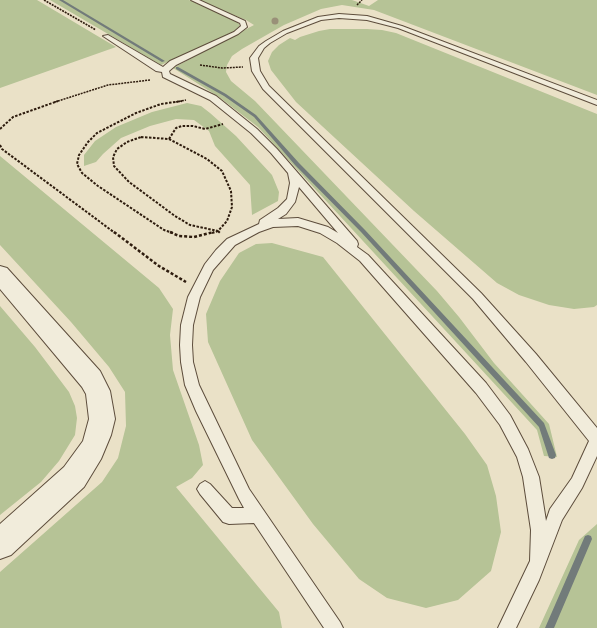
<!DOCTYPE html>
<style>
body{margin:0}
canvas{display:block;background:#eae1c7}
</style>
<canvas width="597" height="628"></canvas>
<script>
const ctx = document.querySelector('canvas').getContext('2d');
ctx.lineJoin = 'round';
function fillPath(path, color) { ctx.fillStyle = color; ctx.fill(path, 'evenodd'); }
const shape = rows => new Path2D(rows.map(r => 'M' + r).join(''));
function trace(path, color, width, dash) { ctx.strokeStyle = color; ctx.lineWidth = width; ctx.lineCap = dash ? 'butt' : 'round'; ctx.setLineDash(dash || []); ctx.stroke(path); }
fillPath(shape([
 [0,0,37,0,116,47,0,88],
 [50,0,189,0,236,21,240,25,237,30,161,65],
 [198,0,352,0,369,6,378,0,597,0,597,95,374,10,342,5,321,9,284,25,242,49,232,56,227,65,226,72,231,81,255,101,437,291,459,317,494,363,549,424,557,457,544,456,537,430,258,127,219,97,173,68,254,25,246,20],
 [330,29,367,29,382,30,396,33,597,114,597,305,594,307,574,309,549,305,519,295,497,283,414,211,296,102,271,70,268,61,272,52,279,45,290,38,295,40,300,37,319,31],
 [187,103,201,106,210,113,236,136,272,175,279,192,278,201,252,215,250,185,215,146,209,131,194,120,176,119,150,126,121,138,103,154,96,162,84,166,84,155,95,141,116,127,152,112],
 [0,156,159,288,173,309,170,335,173,370,199,445,203,465,192,478,176,487,279,612,282,628,0,628,0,572,102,482,118,458,126,426,125,392,109,367,71,322,0,245],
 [272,243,323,257,465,434,487,465,496,496,501,532,491,571,458,600,426,608,387,598,359,579,313,524,252,440,208,342,206,314,220,281,239,253,256,244],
 [0,306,35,347,69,392,75,406,77,418,75,435,59,461,41,482,0,515],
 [597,524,597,628,539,628,579,540]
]), '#b6c396');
fillPath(shape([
 [59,0,63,0,165,61,162,62,59,0],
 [176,67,178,67,226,94,256,115,299,163,365,230,544,423,556,455,555,458,552,459,549,458,539,427,361,232,295,165,254,117,224,96,176,69,176,67],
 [588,535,591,536,592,539,554,628,545,628,585,536,588,535]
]), '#727b7a');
const lane = shape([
 [191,0,199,0,245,21,247,27,238,34,176,65,169,71,170,74,216,96,257,129,277,149,357,241,358,244,357,247,368,255,486,383,510,415,528,449,539,477,546,521,550,509,572,478,589,441,526,362,473,299,263,89,252,71,250,58,259,46,266,41,283,31,318,17,339,14,367,16,402,26,597,100,597,105,398,28,367,20,339,18,321,20,287,33,270,43,264,48,258,58,260,71,269,86,481,293,536,354,597,428,597,456,582,488,562,520,539,580,516,628,498,628,530,561,531,530,523,477,517,457,500,425,476,393,360,261,337,243,320,233,298,226,273,227,259,232,235,245,213,270,200,297,193,325,192,345,193,362,199,385,249,489,340,622,343,628,324,628,254,523,229,524,223,522,200,494,197,489,200,484,205,481,210,484,232,508,244,508,239,499,196,411,185,385,181,362,180,345,181,325,188,297,205,264,216,250,227,239,259,224,260,220,278,208,287,199,290,183,288,173,271,153,251,133,210,100,163,77,162,72,156,71,103,36,108,35,163,67,170,61,234,32,241,26,240,23,191,0],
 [299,187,338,233,328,227,298,218,278,219,286,214,295,202,299,187]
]);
const street = shape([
 [0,266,7,268,100,371,110,391,115,419,111,435,101,459,84,487,11,555,0,559,0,524,64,467,83,441,89,419,86,394,82,387,0,289,0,266]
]);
trace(lane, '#5d4d3c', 2);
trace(street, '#5d4d3c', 2);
trace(shape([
 [44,0,96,30],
 [357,5,362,0],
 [200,65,222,68,243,67],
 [55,102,108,85,150,80],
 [176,102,186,100]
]), '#2e1c0e', 1.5, [2, 1]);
trace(shape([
 [0,129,13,117,58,101],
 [141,137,169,139,207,159,222,171,231,191,232,207,227,221,218,231,190,225,175,216,129,182,114,166,113,157,117,149,127,142,141,137],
 [169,139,176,128,182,126,193,126,205,129,223,124],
 [0,145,2,149,115,233],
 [218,231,220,233],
 [173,233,164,230,98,186,82,173,77,164,79,155,88,142,97,133,136,113,161,104,182,101],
 [212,233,218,231]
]), '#2e1c0e', 2, [2.5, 1.5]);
trace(shape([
 [114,232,159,266,186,282],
 [170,232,179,236,194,237,214,232]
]), '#2e1c0e', 2.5, [3, 2]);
fillPath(lane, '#f1ecdb');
fillPath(street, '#f1ecdb');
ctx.fillStyle = '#999078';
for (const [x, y] of [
 [275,21]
]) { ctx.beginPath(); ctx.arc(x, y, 3.5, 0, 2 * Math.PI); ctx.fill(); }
</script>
